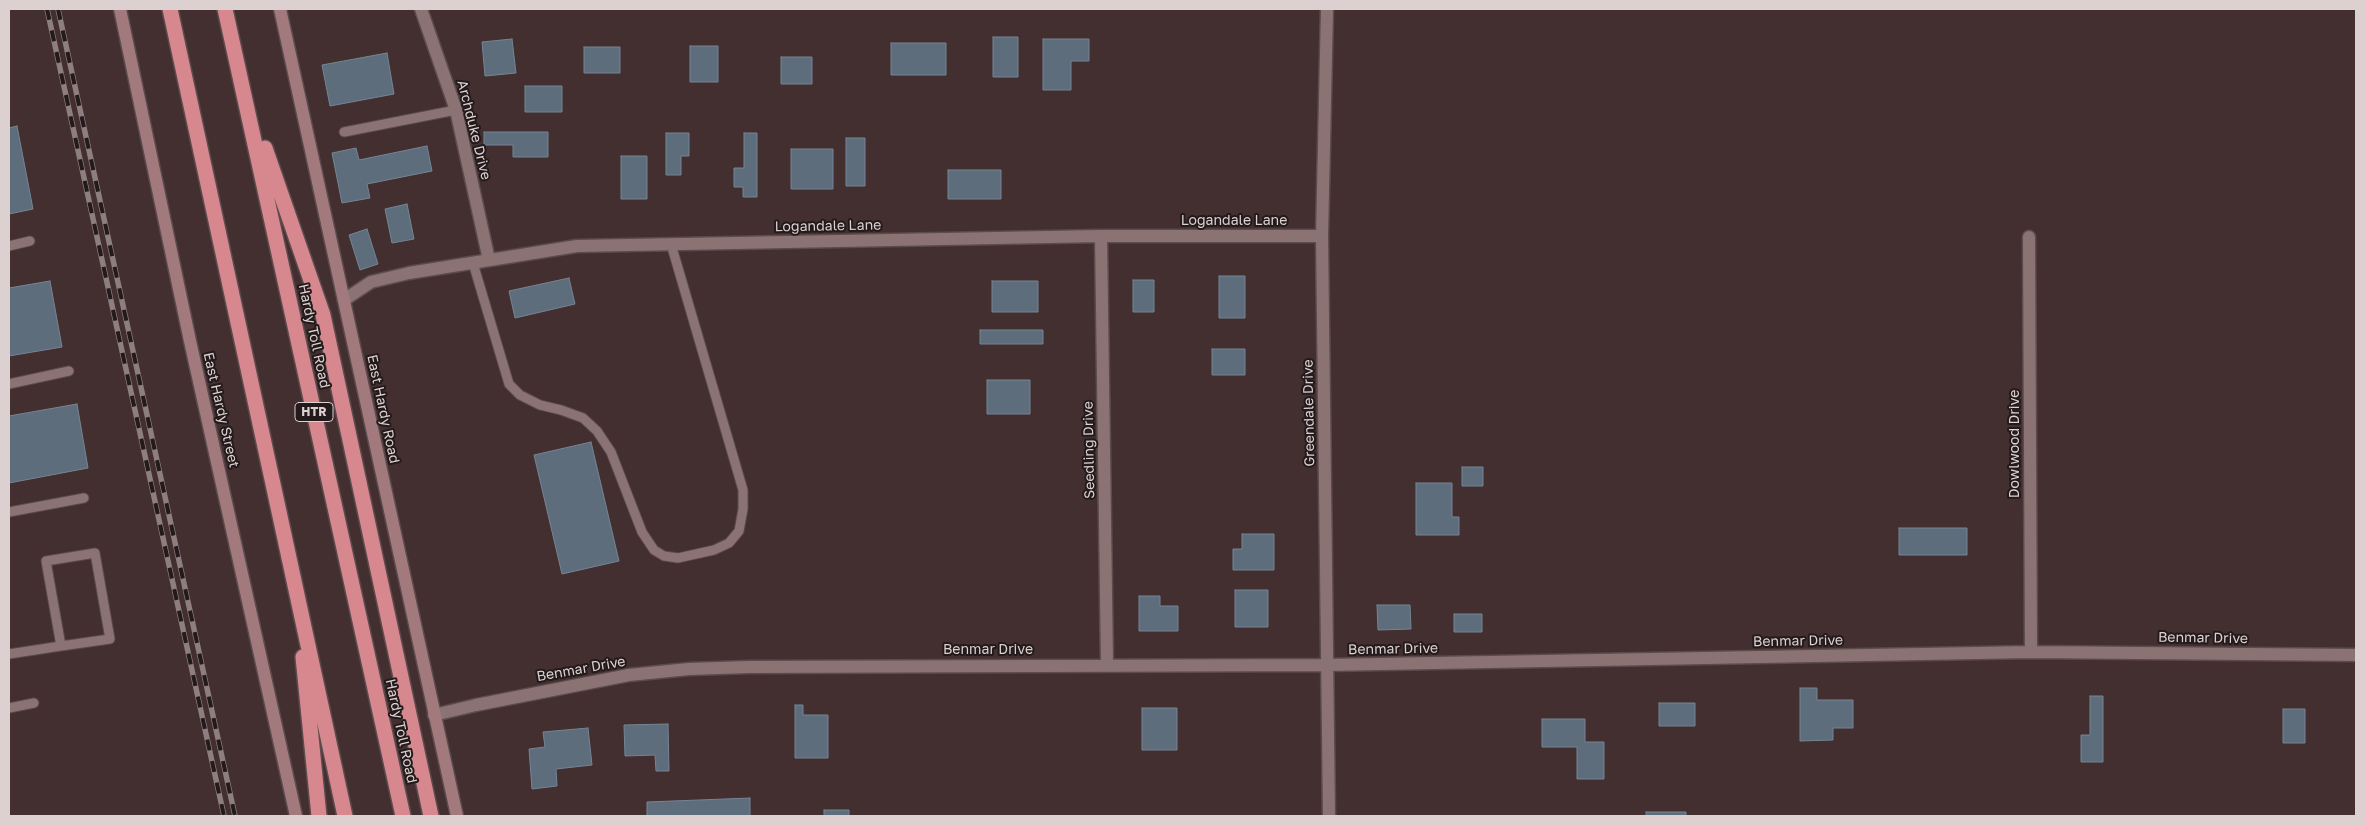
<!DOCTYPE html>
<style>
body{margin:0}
#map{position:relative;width:2365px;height:825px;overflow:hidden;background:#432f30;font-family:"Golos Text",sans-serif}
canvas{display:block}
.frame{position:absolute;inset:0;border:10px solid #ddd0d0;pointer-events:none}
</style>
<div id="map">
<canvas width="2365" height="825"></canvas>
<div class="frame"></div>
</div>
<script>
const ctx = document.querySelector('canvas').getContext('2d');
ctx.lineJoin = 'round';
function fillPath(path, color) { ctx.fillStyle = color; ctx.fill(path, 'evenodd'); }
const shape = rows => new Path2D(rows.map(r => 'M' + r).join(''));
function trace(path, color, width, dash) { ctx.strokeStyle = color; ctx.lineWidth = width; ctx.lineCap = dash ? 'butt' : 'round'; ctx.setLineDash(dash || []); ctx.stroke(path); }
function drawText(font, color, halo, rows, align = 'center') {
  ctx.font = font + ' "Golos Text",sans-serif'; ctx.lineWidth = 4; ctx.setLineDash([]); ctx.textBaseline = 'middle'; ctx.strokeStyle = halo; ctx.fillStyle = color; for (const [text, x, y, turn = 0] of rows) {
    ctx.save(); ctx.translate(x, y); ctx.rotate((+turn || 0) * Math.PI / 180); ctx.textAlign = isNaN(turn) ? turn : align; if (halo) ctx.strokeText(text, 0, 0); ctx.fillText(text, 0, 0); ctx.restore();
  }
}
const building = shape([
 [993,37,1018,37,1018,77,993,77,993,37],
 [512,39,516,73,485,76,482,42,512,39],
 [1043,39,1089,39,1089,61,1071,61,1071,90,1043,90,1043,39],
 [891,43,946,43,946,75,891,75,891,43],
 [690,46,718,46,718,82,690,82,690,46],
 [584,47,620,47,620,73,584,73,584,47],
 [387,53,394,94,330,106,322,65,387,53],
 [781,57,812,57,812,84,781,84,781,57],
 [525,86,562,86,562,112,525,112,525,86],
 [17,126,33,209,9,214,9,128,17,126],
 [484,132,548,132,548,157,513,157,513,145,484,145,484,132],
 [666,133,689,133,689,156,681,156,681,175,666,175,666,133],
 [744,133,757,133,757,197,743,197,743,187,734,187,734,168,744,168,744,133],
 [846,138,865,138,865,186,846,186,846,138],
 [427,146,432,171,367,184,370,198,342,203,332,153,356,148,359,160,427,146],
 [791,149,833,149,833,189,791,189,791,149],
 [621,156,647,156,647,199,621,199,621,156],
 [948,170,1001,170,1001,199,948,199,948,170],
 [407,204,414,239,392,243,385,209,407,204],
 [367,229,378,264,360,270,349,235,367,229],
 [1219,276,1245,276,1245,318,1219,318,1219,276],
 [569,278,575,304,515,318,509,291,569,278],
 [1133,280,1154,280,1154,312,1133,312,1133,280],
 [50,281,62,347,9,356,9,288,50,281],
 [992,281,1038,281,1038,312,992,312,992,281],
 [980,330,1043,330,1043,344,980,344,980,330],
 [1212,349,1245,349,1245,375,1212,375,1212,349],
 [987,380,1030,380,1030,414,987,414,987,380],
 [77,404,88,468,9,483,9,416,77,404],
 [591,442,619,561,562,574,534,455,591,442],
 [1462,467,1483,467,1483,486,1462,486,1462,467],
 [1416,483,1452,483,1452,517,1459,517,1459,535,1416,535,1416,483],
 [1899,528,1967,528,1967,555,1899,555,1899,528],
 [1242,534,1274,534,1274,570,1233,570,1233,549,1242,549,1242,534],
 [1235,590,1268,590,1268,627,1235,627,1235,590],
 [1139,596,1160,596,1160,606,1178,606,1178,631,1139,631,1139,596],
 [1377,605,1410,605,1411,629,1378,630,1377,605],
 [1454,614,1482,614,1482,632,1454,632,1454,614],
 [1800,688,1817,688,1817,700,1853,700,1853,728,1833,728,1833,740,1800,741,1800,688],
 [2090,696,2103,696,2103,762,2081,762,2081,735,2090,735,2090,696],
 [1659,703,1695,703,1695,726,1659,726,1659,703],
 [795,705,803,705,803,715,828,715,828,758,795,758,795,705],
 [1142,708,1177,708,1177,750,1142,750,1142,708],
 [2283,709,2305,709,2305,743,2283,743,2283,709],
 [1542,719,1585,719,1585,742,1604,742,1604,779,1577,779,1577,747,1542,747,1542,719],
 [668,724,669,771,656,771,655,755,625,756,624,725,668,724],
 [588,728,592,765,556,769,557,786,532,789,529,749,545,747,543,732,588,728],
 [750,798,750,816,647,816,647,802,750,798],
 [824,810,849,810,849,816,824,816,824,810],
 [1646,812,1686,812,1686,816,1646,816,1646,812]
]);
fillPath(building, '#5d6d7c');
trace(building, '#758594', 1);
const lane = shape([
 [344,132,456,110],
 [9,246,30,241],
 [473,263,509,384,520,395,540,405,561,410,583,418,597,431,611,452,642,532,654,550,664,556,678,558,714,550,729,543,739,531,743,509,743,490,671,244],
 [9,384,69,371],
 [9,512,84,498],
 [9,654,61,646,110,639,95,553,46,561,61,646],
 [9,708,34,703]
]);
const street = shape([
 [421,9,456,110,489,260],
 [1327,9,1322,236,1329,816],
 [1101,236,1107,664],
 [2029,237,2031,652],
 [344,300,371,282,409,273,577,246,1101,236,1322,236],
 [434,715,476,705,629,675,689,669,749,667,1327,665,2031,652,2356,655]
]);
const secondary = shape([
 [120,9,190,341,296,816],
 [280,9,457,816]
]);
const highway = shape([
 [170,9,345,816],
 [225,9,403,816],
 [265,148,323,315,431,816],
 [303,657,319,816]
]);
trace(lane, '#5b4b4c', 11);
trace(street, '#5b4b4c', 15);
trace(secondary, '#5b4b4c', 15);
trace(highway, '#5b4b4c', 18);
trace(lane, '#8b7374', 9);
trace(street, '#8b7374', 12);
trace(secondary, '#a2797c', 12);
trace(highway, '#d7878e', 15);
const rail = shape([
 [47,9,224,816],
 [58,9,235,816]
]);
trace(rail, '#8f7e7f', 5.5);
trace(rail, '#231a1b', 4, [11]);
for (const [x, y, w] of [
 [314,412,38]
]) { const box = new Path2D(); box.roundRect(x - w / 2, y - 9.5, w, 19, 4); ctx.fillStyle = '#231a1b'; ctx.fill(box); trace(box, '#ddd0d0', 1); }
drawText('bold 12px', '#ddd0d0', null, [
 ["HTR",314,412]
]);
drawText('14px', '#ddd0d0', '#231a1b', [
 ["Archduke Drive",474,130,76],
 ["Logandale Lane",1234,221],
 ["Logandale Lane",828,226,-1],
 ["Hardy Toll Road",314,336,78],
 ["East Hardy Road",383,409,78],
 ["East Hardy Street",221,410,77],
 ["Greendale Drive",1309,413,-91],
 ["Dowlwood Drive",2015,444,-90],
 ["Seedling Drive",1089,450,-91],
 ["Benmar Drive",2203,638,1],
 ["Benmar Drive",1798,641,-1],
 ["Benmar Drive",1393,649,-1],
 ["Benmar Drive",988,650],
 ["Benmar Drive",581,669,-10],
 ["Hardy Toll Road",401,731,78]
]);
</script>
